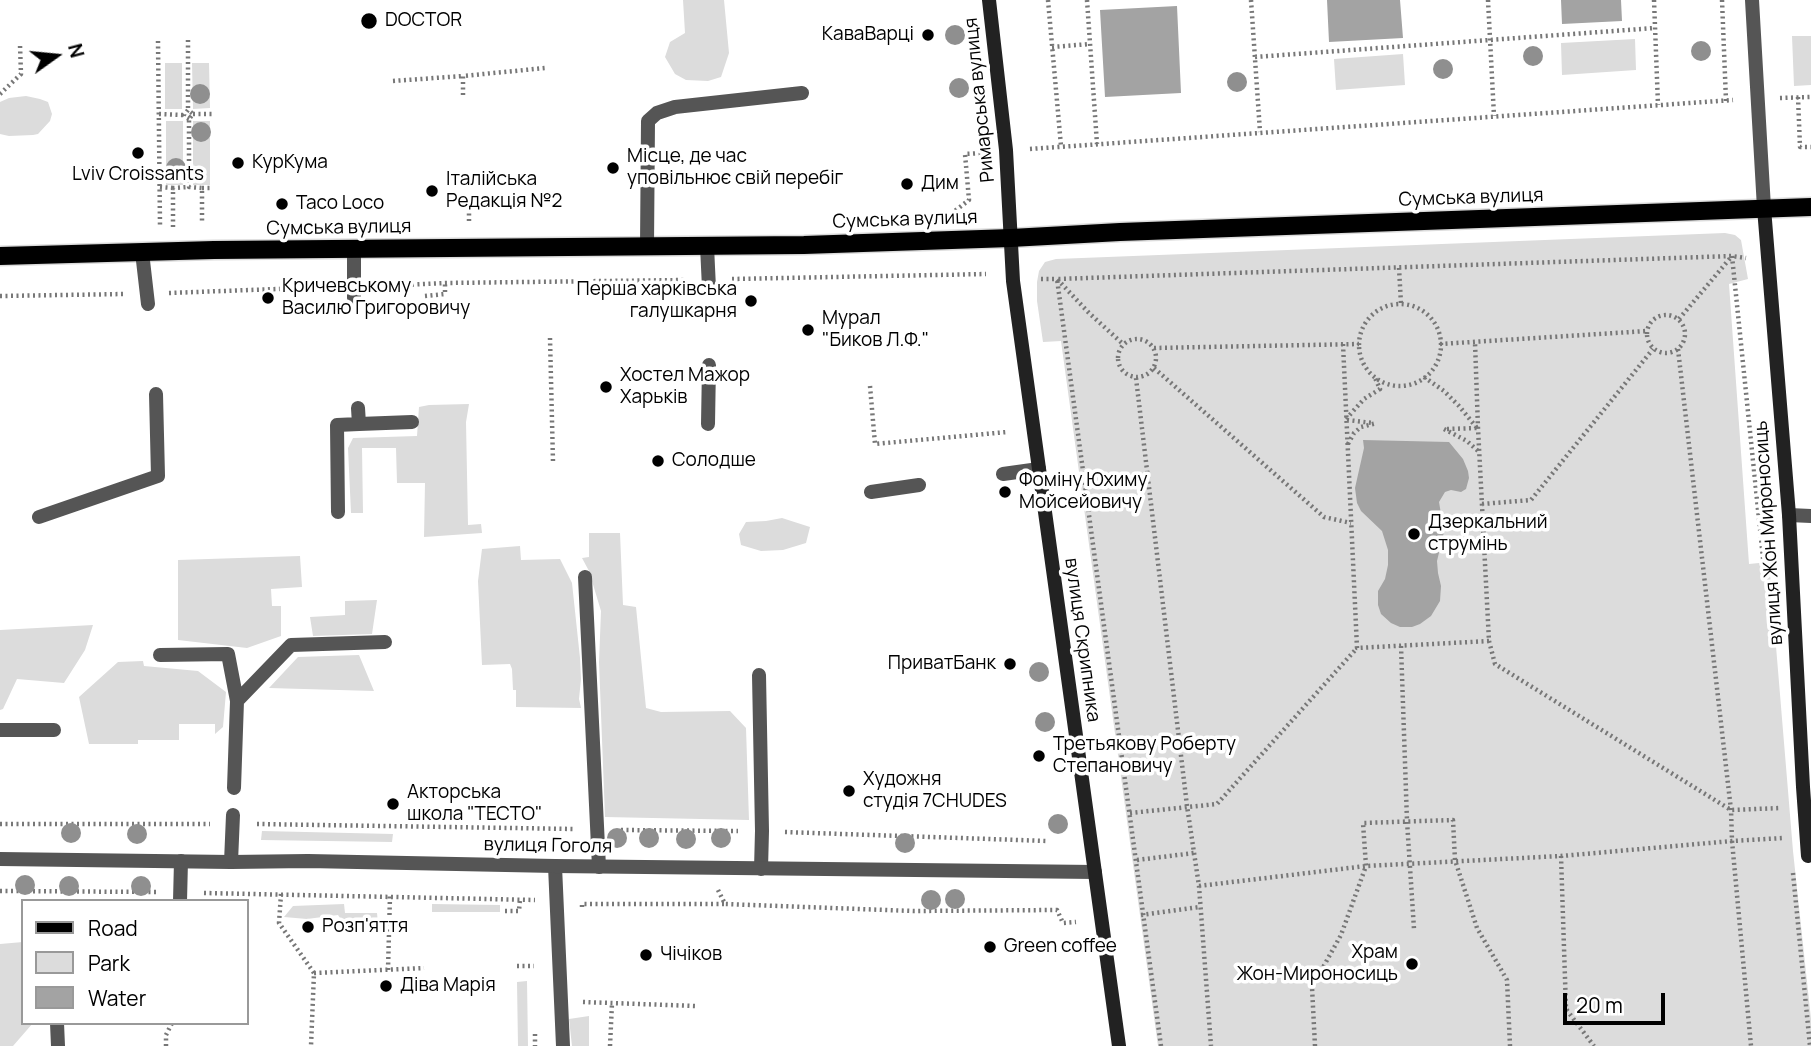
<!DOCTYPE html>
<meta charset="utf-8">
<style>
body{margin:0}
#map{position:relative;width:1811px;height:1046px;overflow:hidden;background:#fff;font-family:Manrope,sans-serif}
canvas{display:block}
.legend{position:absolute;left:21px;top:899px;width:228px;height:126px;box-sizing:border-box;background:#fff;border:2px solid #999;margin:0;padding:9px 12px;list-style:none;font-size:21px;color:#000}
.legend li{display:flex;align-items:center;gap:14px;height:35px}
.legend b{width:35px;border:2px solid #999}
.north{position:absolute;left:21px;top:21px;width:70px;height:70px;-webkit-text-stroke:5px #fff;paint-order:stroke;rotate:75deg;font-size:19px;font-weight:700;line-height:28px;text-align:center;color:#000}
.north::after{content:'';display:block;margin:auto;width:24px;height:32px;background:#000;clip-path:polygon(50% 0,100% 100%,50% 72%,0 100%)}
.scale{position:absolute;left:1563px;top:993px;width:102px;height:32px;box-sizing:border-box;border:4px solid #000;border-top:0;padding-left:9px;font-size:21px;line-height:24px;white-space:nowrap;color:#000;-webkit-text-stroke:5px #fff;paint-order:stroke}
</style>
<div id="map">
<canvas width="1811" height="1046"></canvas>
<ul class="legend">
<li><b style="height:9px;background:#000"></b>Road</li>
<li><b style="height:19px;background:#dcdcdc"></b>Park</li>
<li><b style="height:19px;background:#a3a3a3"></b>Water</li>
</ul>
<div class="north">N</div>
<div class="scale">20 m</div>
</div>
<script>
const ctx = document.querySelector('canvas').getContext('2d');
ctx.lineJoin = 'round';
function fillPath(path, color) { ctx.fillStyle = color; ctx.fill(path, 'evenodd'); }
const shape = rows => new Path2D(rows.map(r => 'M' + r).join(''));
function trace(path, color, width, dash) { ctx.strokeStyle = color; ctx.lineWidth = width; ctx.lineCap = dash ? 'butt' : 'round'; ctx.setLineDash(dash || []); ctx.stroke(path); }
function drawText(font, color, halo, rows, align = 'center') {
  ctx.font = font + ' Manrope,sans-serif'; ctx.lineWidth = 7; ctx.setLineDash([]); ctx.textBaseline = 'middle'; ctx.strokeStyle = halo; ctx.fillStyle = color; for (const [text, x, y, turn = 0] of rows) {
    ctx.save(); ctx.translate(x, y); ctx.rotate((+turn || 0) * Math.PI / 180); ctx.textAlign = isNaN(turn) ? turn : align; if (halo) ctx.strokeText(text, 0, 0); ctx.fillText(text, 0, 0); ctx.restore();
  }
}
fillPath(shape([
 [683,0,724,0,729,53,721,77,708,81,686,80,675,74,665,57,670,42,685,33],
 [1792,36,1811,36,1811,85,1794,86],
 [1635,39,1636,70,1562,75,1561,43],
 [1403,54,1405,85,1336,90,1334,59],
 [165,63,182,63,182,109,165,109],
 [192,63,209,63,210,108,193,109],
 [26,96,40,99,48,102,52,114,50,121,38,134,33,135,9,136,0,134,0,102,9,98],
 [166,121,183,121,183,185,166,185],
 [193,121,210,121,210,185,193,185],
 [1725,233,1735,235,1741,240,1748,279,1729,284,1749,564,1769,562,1793,851,1811,1019,1811,1046,1158,1046,1061,341,1043,342,1037,301,1037,282,1039,271,1045,262,1056,259],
 [469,404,466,422,468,525,481,524,482,533,424,537,425,483,397,483,396,448,362,448,363,513,351,513,348,448,353,438,417,436,419,407,429,405],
 [782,518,810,527,806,543,783,550,761,551,741,545,739,534,746,522,766,521],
 [589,533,620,533,623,605,636,607,646,708,661,712,730,711,746,728,749,820,605,817,599,662,601,611,589,571,582,558,589,557],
 [520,546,521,560,560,559,572,583,580,658,581,679,579,699,581,708,516,707,516,690,513,690,512,669,510,664,482,665,478,581,482,549],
 [300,556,302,587,271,589,272,606,281,606,281,636,247,648,178,640,178,560],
 [377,600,372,634,313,636,310,617,345,615,345,601],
 [93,625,85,650,64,683,17,679,3,709,0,710,0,630],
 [359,655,374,691,269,688,298,657],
 [143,661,144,666,198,671,226,692,223,727,215,734,215,724,179,724,179,740,138,740,138,744,89,744,79,697,118,662],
 [262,831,393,834,392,842,261,840],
 [344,904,345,913,377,913,378,923,343,923,338,915,307,919,284,917,293,906],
 [432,904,500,905,500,912,432,912],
 [23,942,23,1023,33,1023,13,1046,0,1046,0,944],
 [527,981,528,1046,518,1046,517,982],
 [589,1016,589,1046,572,1046,569,1019]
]), '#dcdcdc');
fillPath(shape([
 [1327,0,1400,0,1403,38,1329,42],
 [1561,0,1621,0,1622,21,1562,24],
 [1177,6,1181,93,1105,97,1100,10],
 [1363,440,1449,442,1463,459,1468,471,1469,478,1466,489,1461,492,1451,490,1445,492,1439,502,1444,532,1437,561,1438,573,1441,586,1440,601,1431,616,1420,624,1412,627,1400,627,1391,623,1381,614,1378,605,1378,591,1385,579,1388,565,1388,550,1382,531,1361,511,1357,503,1355,488,1364,448]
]), '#a3a3a3');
const primary = shape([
 [0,256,214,250,804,245,1011,238,1120,232,1811,207]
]);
trace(primary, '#dbdbdb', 21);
trace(shape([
 [1048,0,1061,146],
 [1087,0,1097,144],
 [1251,0,1260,132],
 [1488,0,1494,116],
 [1654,0,1658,105],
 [1722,0,1726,101],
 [188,40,188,110],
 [158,41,160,225],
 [1052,47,1090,44],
 [1255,57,1655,28],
 [393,81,463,76],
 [0,94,21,74,20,45],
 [463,95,463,76,545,68],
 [1798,97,1800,147,1811,147],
 [1780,98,1811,97],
 [159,114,184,115],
 [193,114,212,114],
 [189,119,185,117,184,115,188,110,193,114,189,119,189,187,202,188,202,224],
 [1030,149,1733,100],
 [160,187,173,188],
 [202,188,212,188],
 [469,208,469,224],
 [951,214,969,200,965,154,983,153],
 [173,227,173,188,189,187],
 [1732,256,1764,568],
 [1399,268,1401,304],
 [732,279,986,274],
 [1041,279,1057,279,1089,313,1123,344],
 [379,286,445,283,685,280],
 [169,293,331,287],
 [0,296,125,294],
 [425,296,445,294,445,283],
 '1359 345a41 41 0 1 1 82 0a41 41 0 1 1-82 0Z',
 '1647 334a19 19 0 1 1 38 0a19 19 0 1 1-38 0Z',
 [1679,319,1732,256],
 [550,338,553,462],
 '1118 358a19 19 0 1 1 38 0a19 19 0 1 1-38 0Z',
 [1343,344,1357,648,1489,641,1478,428,1475,342],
 [1440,344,1647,331],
 [1154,348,1359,344],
 [1678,349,1731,810,1732,841,1751,1046],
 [1154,368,1324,517,1351,523],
 [1424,377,1444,391,1459,406,1477,428],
 [1136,378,1187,806,1199,886,1211,1046],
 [870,386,875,444,1007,432],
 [1346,419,1364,399,1380,389,1375,378],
 [1347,420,1373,423],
 [1444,429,1467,441,1478,451],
 [1447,429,1477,428],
 [1348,444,1354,433,1361,427,1377,423],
 [1482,504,1531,500,1653,349],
 [1489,641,1495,664,1731,810,1781,808],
 [1401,646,1407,821,1414,929],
 [1130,813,1217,804,1357,648],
 [0,824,210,824],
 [257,824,574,829],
 [621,830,738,831],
 [785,832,1047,841],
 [1561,856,1566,1009,1594,1046],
 [1137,860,1194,853],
 [1793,873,1810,1046],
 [1199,886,1366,866,1561,856,1732,841,1783,838],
 [718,890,725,904,913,911,1057,910,1063,923,1076,922],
 [0,891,157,892],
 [204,893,535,900],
 [281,894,279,923,314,973,311,1046],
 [582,907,582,904,725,904],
 [505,911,519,911,520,899],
 [1141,915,1200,907],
 [517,966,534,966],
 [388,970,390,896],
 [314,973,424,968],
 [583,1002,696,1006],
 [535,1034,535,1046],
 [166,1046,166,1035,172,1023],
 [610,1046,612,1003],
 [1161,1046,1057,279,1732,256,1746,258],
 [1315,1046,1312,987,1341,935,1366,866,1363,823,1453,820,1455,860,1477,928,1507,980,1510,1046]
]), '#777', 4.5, [2, 3.5]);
trace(shape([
 [1752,0,1764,208],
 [647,246,648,121,657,113,675,107,802,93],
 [707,246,709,288],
 [142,252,148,304],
 [354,298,354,249],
 [358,408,359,424,412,422],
 [708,424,709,365],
 [1003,474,1039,469],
 [871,492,919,485],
 [338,512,337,425,359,424],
 [1789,515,1811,516],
 [39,517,158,476,156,394],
 [585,577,599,867],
 [160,655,228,654,237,701],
 [759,675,762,831,761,869],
 [0,730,54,730],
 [234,788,237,701,291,645,385,642],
 [231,862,233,815],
 [555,866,563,1046],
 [180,901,181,861],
 [57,1023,58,1046]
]), '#555', 14);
trace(shape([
 [0,859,231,862,308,861,555,866,1095,872]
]), '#555', 14);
trace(shape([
 [989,0,1006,150,1013,281,1119,1046],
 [1764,208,1789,515,1803,787,1808,856]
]), '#222', 14);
trace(primary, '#000', 18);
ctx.fillStyle = '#8f8f8f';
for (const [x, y] of [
 [955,35],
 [1701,51],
 [1533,56],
 [1443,69],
 [1237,82],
 [959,88],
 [200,94],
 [201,132],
 [176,168],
 [1039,672],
 [1045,722],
 [1058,824],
 [71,833],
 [137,834],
 [617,838],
 [649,838],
 [721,838],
 [686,839],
 [905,843],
 [25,885],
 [69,886],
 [141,886],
 [955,899],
 [931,900]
]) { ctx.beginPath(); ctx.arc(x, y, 10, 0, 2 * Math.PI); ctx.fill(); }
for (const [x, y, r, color] of [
 [369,21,9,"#000"],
 [928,35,7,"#000"],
 [138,153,7,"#000"],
 [238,163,7,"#000"],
 [613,168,7,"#000"],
 [907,184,7,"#000"],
 [432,191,7,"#000"],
 [282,204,7,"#000"],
 [268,298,7,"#000"],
 [751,301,7,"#000"],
 [808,330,7,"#000"],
 [606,387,7,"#000"],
 [658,461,7,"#000"],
 [1005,492,7,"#000"],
 [1414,534,7,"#000"],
 [1010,664,7,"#000"],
 [1039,756,7,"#000"],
 [849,791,7,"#000"],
 [393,804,7,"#000"],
 [308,927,7,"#000"],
 [990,947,7,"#000"],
 [646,955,7,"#000"],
 [1412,964,7,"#000"],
 [386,986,7,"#000"]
]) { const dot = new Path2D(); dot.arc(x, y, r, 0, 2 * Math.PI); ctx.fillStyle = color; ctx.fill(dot); trace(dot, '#fff', 2.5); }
drawText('19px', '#000', '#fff', [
 ["DOCTOR",385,21],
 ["КаваВарці",914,35,"right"],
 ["Місце, де час",627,157],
 ["уповільнює свій перебіг",627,179],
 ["КурКума",252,163],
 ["Lviv Croissants",138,175,"center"],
 ["Італійська",446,180],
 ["Редакція №2",446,202],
 ["Дим",921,184],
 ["Taco Loco",296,204],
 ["Кричевському",282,287],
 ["Василю Григоровичу",282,309],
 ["Перша харківська",737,290,"right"],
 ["галушкарня",737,312,"right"],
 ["Мурал",822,319],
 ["\"Биков Л.Ф.\"",822,341],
 ["Хостел Мажор",620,376],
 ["Харьків",620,398],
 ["Солодше",672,461],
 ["Фоміну Юхиму",1019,481],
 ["Мойсейовичу",1019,503],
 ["Дзеркальний",1428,523],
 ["струмінь",1428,545],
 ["ПриватБанк",996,664,"right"],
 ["Третьякову Роберту",1053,745],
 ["Степановичу",1053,767],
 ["Художня",863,780],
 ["студія 7CHUDES",863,802],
 ["Акторська",407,793],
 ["школа \"ТЕСТО\"",407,815],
 ["Розп'яття",322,927],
 ["Green coffee",1004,947],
 ["Храм",1398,953,"right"],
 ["Жон-Мироносиць",1398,975,"right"],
 ["Чічіков",660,955],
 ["Діва Марія",400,986]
], 'left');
drawText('19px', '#000', '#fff', [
 ["Римарська вулиця",980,100,-96],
 ["Сумська вулиця",1471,198,-2],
 ["Сумська вулиця",905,220,-2],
 ["Сумська вулиця",339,228,-1],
 ["вулиця Жон Мироносиць",1769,533,-94],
 ["вулиця Скрипника",1082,640,82],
 ["вулиця Гоголя",548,846,1]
]);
</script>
